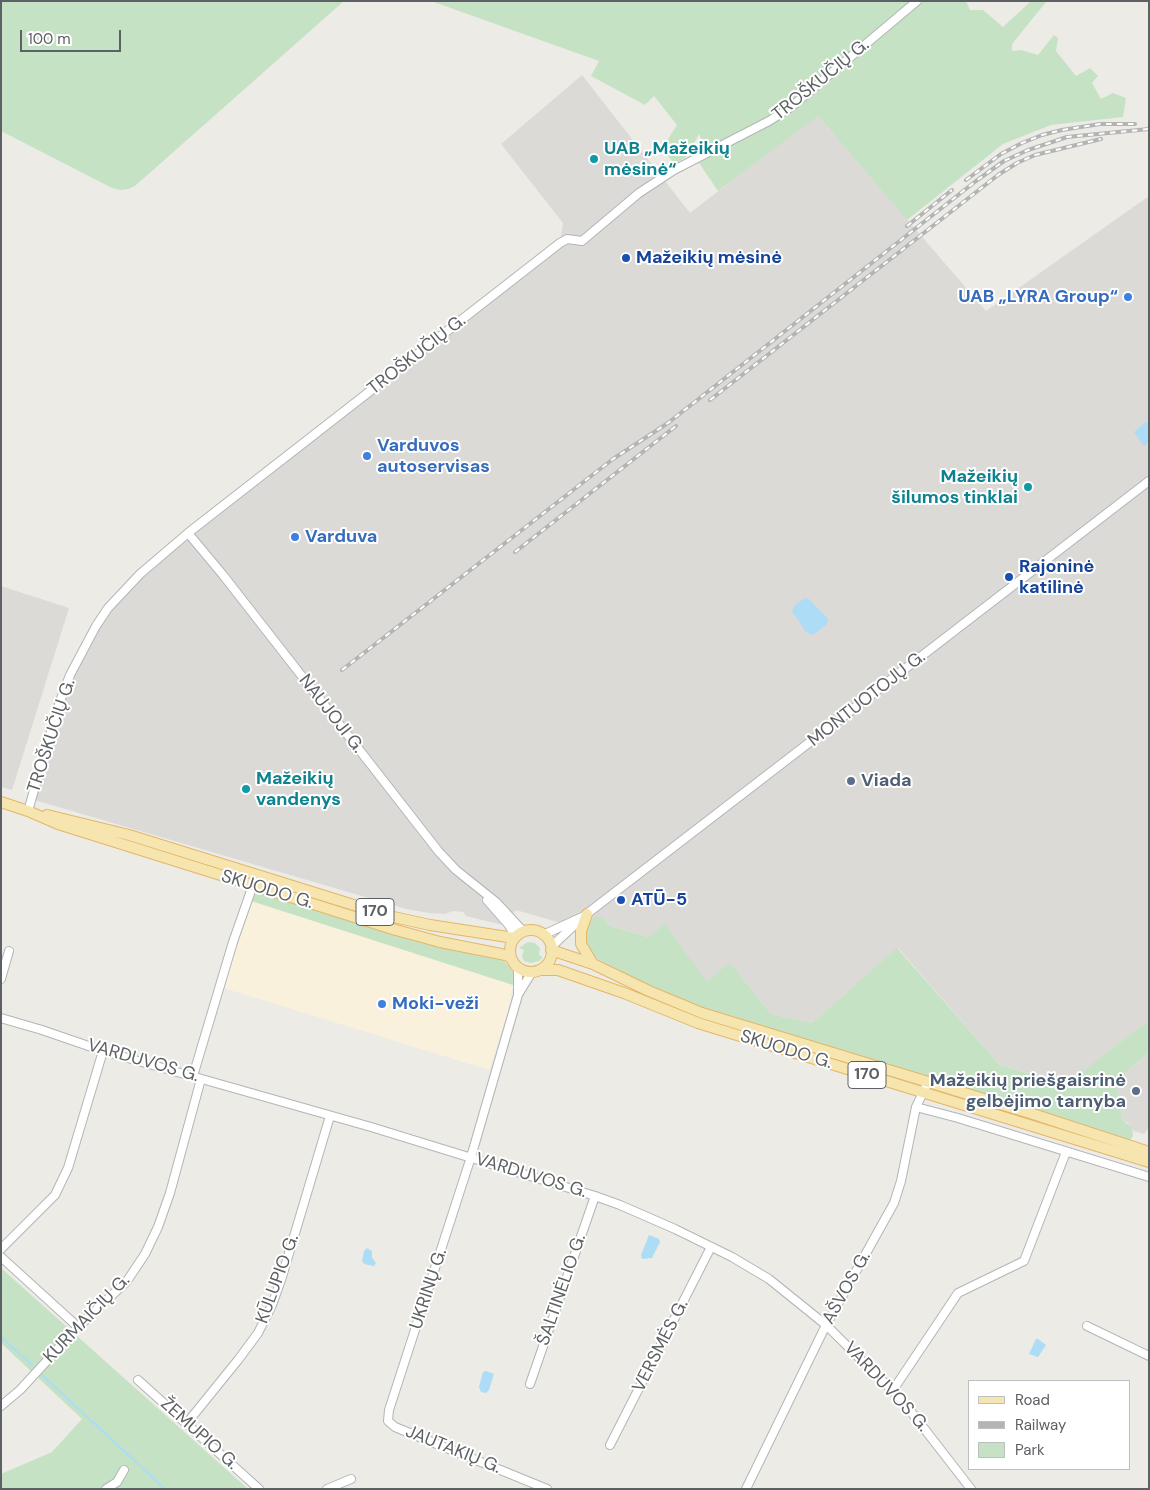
<!DOCTYPE html>
<meta charset="utf-8">
<style>
body{margin:0}
#map{position:relative;width:1150px;height:1490px;overflow:hidden;background:#edebe5;font-family:"DM Sans",sans-serif}
canvas{display:block}
.frame{position:absolute;inset:0;border:2px solid #5d6064;pointer-events:none}
.legend{position:absolute;left:968px;top:1380px;width:162px;height:90px;box-sizing:border-box;background:#fff;border:1px solid #bebfc1;margin:0;padding:6px 9px;list-style:none;font-size:15px;color:#5d6064}
.legend li{display:flex;align-items:center;gap:10px;height:25px}
.legend b{width:25px;border:1px solid #bebfc1}
.scale{position:absolute;left:20px;top:30px;width:101px;height:22px;box-sizing:border-box;border:2px solid #5d6064;border-top:0;padding-left:6px;font-size:15px;line-height:18px;white-space:nowrap;color:#5d6064;-webkit-text-stroke:4px #fff;paint-order:stroke}
</style>
<div id="map">
<canvas width="1150" height="1490"></canvas>
<div class="frame"></div>
<ul class="legend">
<li><b style="height:6px;background:#f7e5b0"></b>Road</li>
<li><b style="height:6px;background:#b3b4b4"></b>Railway</li>
<li><b style="height:14px;background:#c6e2c4"></b>Park</li>
</ul>
<div class="scale">100 m</div>
</div>
<script>
const ctx = document.querySelector('canvas').getContext('2d');
ctx.lineJoin = 'round';
function fillPath(path, color) { ctx.fillStyle = color; ctx.fill(path, 'evenodd'); }
const shape = rows => new Path2D(rows.map(r => 'M' + r).join(''));
function trace(path, color, width, dash) { ctx.strokeStyle = color; ctx.lineWidth = width; ctx.lineCap = dash ? 'butt' : 'round'; ctx.setLineDash(dash || []); ctx.stroke(path); }
function drawText(font, color, halo, rows, align = 'center') {
  ctx.font = font + ' "DM Sans",sans-serif'; ctx.lineWidth = 4; ctx.setLineDash([]); ctx.textBaseline = 'middle'; ctx.strokeStyle = halo; ctx.fillStyle = color; for (const [text, x, y, turn = 0] of rows) {
    ctx.save(); ctx.translate(x, y); ctx.rotate((+turn || 0) * Math.PI / 180); ctx.textAlign = isNaN(turn) ? turn : align; if (halo) ctx.strokeText(text, 0, 0); ctx.fillText(text, 0, 0); ctx.restore();
  }
}
fillPath(shape([
 [251,901,513,985,508,1011,489,1070,224,988]
]), '#faf1dd');
fillPath(shape([
 [582,75,690,213,817,115,986,311,1149,196,1149,1020,1067,1084,1000,1065,898,948,812,1023,771,1014,732,965,726,965,707,983,665,925,648,937,610,926,603,918,585,930,516,910,503,925,466,916,463,912,453,911,445,914,429,913,406,909,31,799,59,704,96,626,140,574,560,243,563,223,501,144],
 [1,586,69,608,12,790,1,787],
 [1149,1052,1149,1127,1144,1134,1134,1131,1128,1123,1122,1120,1117,1087,1121,1077]
]), '#dcdad7');
fillPath(shape([
 [1,1,344,1,135,186,128,189,120,190,112,188,1,131],
 [431,1,966,1,970,10,983,10,1003,27,1031,1,1045,1,1046,2,1012,44,1012,51,1021,50,1038,55,1054,35,1058,38,1056,51,1076,76,1090,68,1098,76,1092,83,1101,99,1113,93,1126,98,1123,117,1051,125,1003,144,907,220,818,116,718,191,699,163,709,157,699,134,686,157,675,164,662,149,677,125,654,96,645,105,591,76,599,61],
 [259,892,421,943,501,960,506,963,514,973,515,977,513,985,251,901,256,893],
 [596,916,603,918,610,926,648,937,665,924,707,982,726,965,732,965,771,1014,812,1023,897,948,1000,1065,1066,1084,1149,1020,1149,1052,1121,1077,1117,1087,1122,1120,1132,1127,1133,1136,1129,1141,695,1006,653,988,592,956,585,946,585,930,589,923],
 [528,942,535,943,540,948,539,955,543,957,539,961,531,963,524,961,522,957,524,950,519,948],
 [1,1268,248,1489,1,1489,1,1474,52,1452,82,1419,1,1343]
]), '#c6e2c4');
fillPath(shape([
 [1146,422,1149,423,1149,442,1144,446,1134,432],
 [805,598,809,599,828,619,827,624,813,635,806,632,792,611,795,605],
 [649,1235,659,1239,660,1242,652,1258,642,1259,641,1255],
 [367,1248,372,1251,372,1258,376,1263,374,1266,364,1264,362,1261,364,1251],
 [1036,1339,1038,1339,1046,1345,1038,1357,1029,1354],
 [486,1371,494,1374,489,1390,486,1393,481,1392,479,1387,483,1372]
]), '#acdcf6');
trace(shape([
 [1,1337,32,1365],
 [43,1376,165,1489]
]), '#acdcf6', 2);
const minor = shape([
 [188,533,223,575,439,852,456,870,496,902,521,929,526,931],
 [28,811,59,704,70,675,96,626,108,608,140,574,188,533,560,243,567,239,582,241,639,193,674,170,769,121,791,107,917,1],
 [487,900,508,924,516,937],
 [543,935,580,918],
 [551,947,584,916,1149,481],
 [518,968,518,995,471,1157,389,1410,388,1421,395,1427,547,1489],
 [1,979,9,951],
 [519,993,532,972],
 [1,1018,42,1030,103,1051,371,1127,595,1196,620,1205,675,1229,732,1257,769,1279,826,1325,902,1400,971,1489],
 [193,1076,233,942,253,885],
 [916,1107,958,1118,1149,1177],
 [1,1249,55,1195,68,1168,103,1051],
 [1,1257,78,1327],
 [1087,1326,1149,1356],
 [138,1380,259,1489],
 [530,1384,595,1196],
 [893,1390,958,1293,1024,1261,1066,1152],
 [1,1406,20,1390,78,1327,127,1281,145,1254,158,1227,170,1193,201,1079],
 [187,1423,238,1360,258,1333,272,1305,281,1280,330,1116],
 [610,1445,711,1247],
 [106,1489,117,1482,124,1470],
 [327,1489,351,1479],
 [746,1489,826,1325,894,1203,901,1181,916,1107,928,1082]
]);
const major = shape([
 [1,802,28,811,58,824,396,930,440,942,501,954,511,957],
 [47,815,129,835,389,916,430,925,514,938],
 [587,914,581,931,581,944,593,964],
 '510 951a21 21 0 1 1 42 0a21 21 0 1 1-42 0Z',
 [551,950,593,964,649,991,702,1013,1033,1114,1149,1152],
 [540,970,558,970,624,993,698,1023,1149,1162]
]);
trace(minor, '#b2b5b8', 10);
trace(major, '#e3b668', 12);
trace(minor, '#fff', 8);
trace(major, '#f7e5b0', 10);
const rail = shape([
 [966,180,1001,154,1022,143,1042,135,1062,130,1100,124,1135,124],
 [907,226,952,190],
 [710,400,998,175,1017,163,1035,155,1101,139],
 [515,552,676,426],
 [342,670,613,459,668,423,976,181,1004,161,1028,150,1067,137,1149,129]
]);
trace(rail, '#b3b4b4', 4);
trace(rail, '#fff', 2, [5.5]);
for (const [x, y, r, color] of [
 [594,159,5,"#0f9aa8"],
 [626,258,5,"#1a4fb4"],
 [1128,297,5,"#3f7fe0"],
 [367,456,5,"#3f7fe0"],
 [1028,487,5,"#0f9aa8"],
 [295,537,5,"#3f7fe0"],
 [1009,577,5,"#1a4fb4"],
 [851,781,5,"#5c6f8a"],
 [246,789,5,"#0f9aa8"],
 [621,900,5,"#1a4fb4"],
 [382,1004,5,"#3f7fe0"],
 [1136,1091,5,"#5c6f8a"]
]) { const dot = new Path2D(); dot.arc(x, y, r, 0, 2 * Math.PI); ctx.fillStyle = color; ctx.fill(dot); trace(dot, '#fff', 2); }
for (const [x, y, w] of [
 [375,912,38],
 [867,1075,38]
]) { const box = new Path2D(); box.roundRect(x - w / 2, y - 13.5, w, 27, 4); ctx.fillStyle = '#fff'; ctx.fill(box); trace(box, '#5d6064', 1); }
drawText('bold 16px', '#5d6064', null, [
 ["170",375,912],
 ["170",867,1075]
]);
drawText('18px', '#5d6064', '#fff', [
 ["TROŠKUČIŲ G.",821,80,-39],
 ["TROŠKUČIŲ G.",417,355,-38],
 ["MONTUOTOJŲ G.",867,699,-38],
 ["NAUJOJI G.",331,714,52],
 ["TROŠKUČIŲ G.",52,736,-72],
 ["SKUODO G.",267,890,17],
 ["SKUODO G.",786,1050,17],
 ["VARDUVOS G.",143,1061,16],
 ["VARDUVOS G.",531,1176,17],
 ["KŪLUPIO G.",278,1279,-70],
 ["AŠVOS G.",847,1288,-61],
 ["UKRINŲ G.",429,1289,-72],
 ["ŠALTINĖLIO G.",562,1290,-71],
 ["KURMAIČIŲ G.",87,1319,-46],
 ["VERSMĖS G.",661,1346,-63],
 ["VARDUVOS G.",886,1387,47],
 ["ŽEMUPIO G.",199,1434,42],
 ["JAUTAKIŲ G.",453,1450,22]
]);
drawText('bold 18px', '#0d838f', '#fff', [
 ["UAB „Mažeikių",604,149],
 ["mėsinė“",604,170],
 ["Mažeikių",1018,477,"right"],
 ["šilumos tinklai",1018,498,"right"],
 ["Mažeikių",256,779],
 ["vandenys",256,800]
], 'left');
drawText('bold 18px', '#164399', '#fff', [
 ["Mažeikių mėsinė",636,258],
 ["Rajoninė",1019,567],
 ["katilinė",1019,588],
 ["ATŪ-5",631,900]
], 'left');
drawText('bold 18px', '#366cbe', '#fff', [
 ["UAB „LYRA Group“",1118,297,"right"],
 ["Varduvos",377,446],
 ["autoservisas",377,467],
 ["Varduva",305,537],
 ["Moki-veži",392,1004]
], 'left');
drawText('bold 18px', '#4e5e75', '#fff', [
 ["Viada",861,781],
 ["Mažeikių priešgaisrinė",1126,1081,"right"],
 ["gelbėjimo tarnyba",1126,1102,"right"]
], 'left');
</script>
